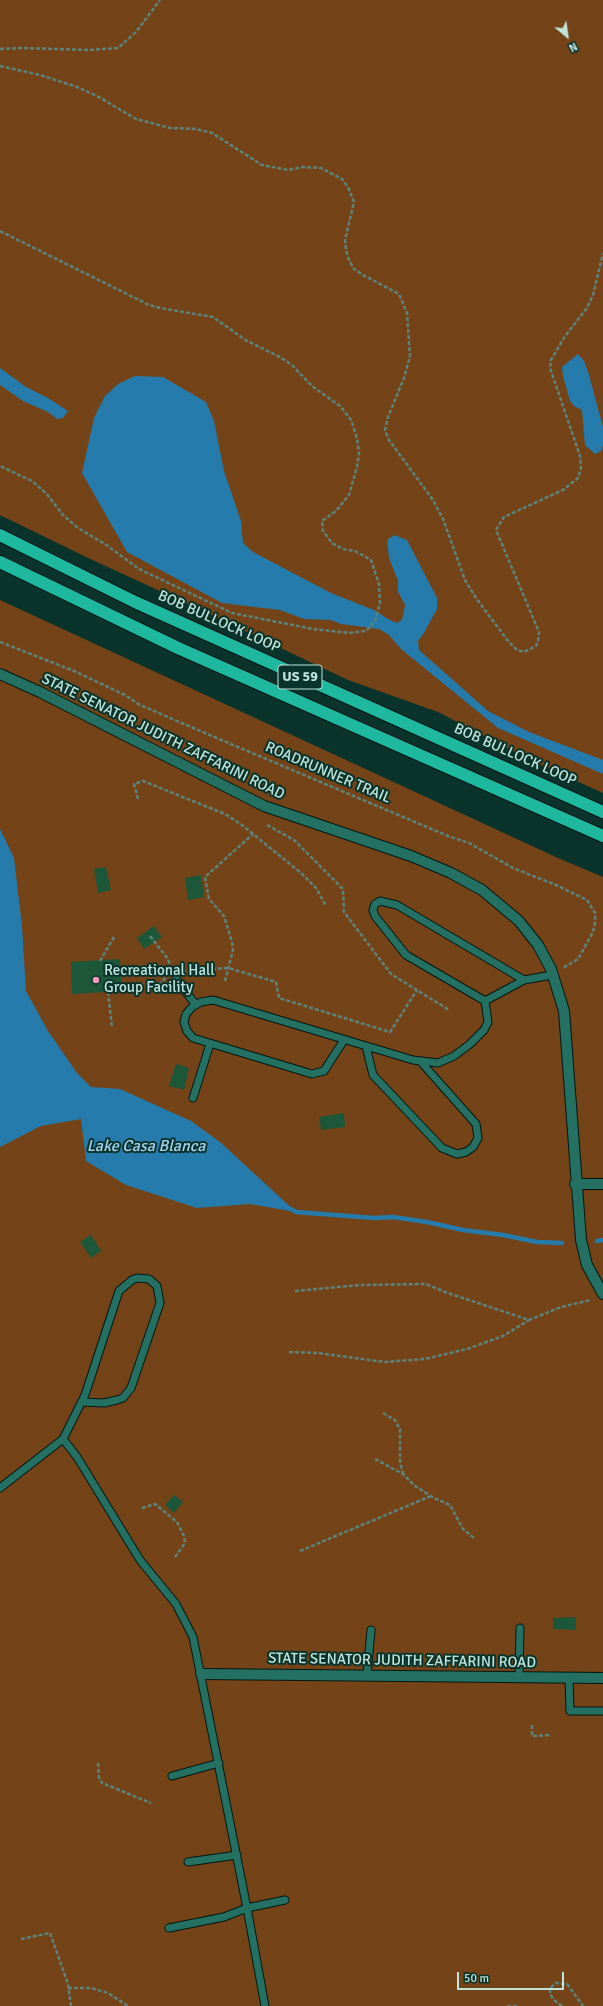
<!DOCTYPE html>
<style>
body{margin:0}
#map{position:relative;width:603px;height:2006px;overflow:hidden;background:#09332b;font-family:Signika,sans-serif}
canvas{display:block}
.north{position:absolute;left:547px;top:16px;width:40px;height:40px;-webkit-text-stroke:3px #09332b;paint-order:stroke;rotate:151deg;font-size:11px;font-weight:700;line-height:16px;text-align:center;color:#c0e4db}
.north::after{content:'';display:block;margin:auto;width:14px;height:18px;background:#c0e4db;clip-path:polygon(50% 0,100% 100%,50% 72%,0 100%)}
.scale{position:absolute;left:457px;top:1972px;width:107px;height:18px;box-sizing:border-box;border:2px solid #c0e4db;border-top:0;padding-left:5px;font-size:12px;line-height:14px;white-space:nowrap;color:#c0e4db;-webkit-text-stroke:3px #09332b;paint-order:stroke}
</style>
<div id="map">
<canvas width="603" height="2006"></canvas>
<div class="north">N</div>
<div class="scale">50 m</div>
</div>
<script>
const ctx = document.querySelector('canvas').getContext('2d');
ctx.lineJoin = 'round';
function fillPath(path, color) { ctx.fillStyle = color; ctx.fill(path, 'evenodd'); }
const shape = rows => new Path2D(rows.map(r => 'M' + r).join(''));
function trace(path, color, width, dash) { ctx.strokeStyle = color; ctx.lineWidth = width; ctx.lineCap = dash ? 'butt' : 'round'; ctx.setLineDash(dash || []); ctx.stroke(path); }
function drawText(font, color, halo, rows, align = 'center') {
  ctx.font = font + ' Signika,sans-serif'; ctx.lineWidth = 4; ctx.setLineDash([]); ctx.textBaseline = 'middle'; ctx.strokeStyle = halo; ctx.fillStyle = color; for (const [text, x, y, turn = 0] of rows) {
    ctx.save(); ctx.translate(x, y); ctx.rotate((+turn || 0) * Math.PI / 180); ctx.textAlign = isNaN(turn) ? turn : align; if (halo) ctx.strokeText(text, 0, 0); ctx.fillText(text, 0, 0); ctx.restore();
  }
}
fillPath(shape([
 [0,0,603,0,603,793,526,758,438,712,348,680,188,604,86,557,0,515],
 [0,600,558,858,603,877,603,2006,0,2006]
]), '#744317');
fillPath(shape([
 [578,354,584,361,589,375,603,427,603,445,601,451,595,454,585,445,582,410,574,406,570,401,563,376,562,367],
 [0,368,26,387,48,398,68,411,63,418,57,419,48,412,23,401,0,385],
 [135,376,163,377,206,402,214,421,224,471,241,521,243,543,253,552,331,593,374,610,388,619,397,623,402,620,405,605,398,592,398,581,389,558,387,540,394,535,407,540,437,598,437,609,424,633,418,641,419,650,488,711,529,732,603,760,603,774,498,728,401,649,389,635,379,629,341,624,331,620,304,619,280,610,222,603,127,552,82,473,94,418,105,396,118,384],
 [0,829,14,858,22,926,26,991,48,1031,77,1073,91,1087,120,1089,191,1121,220,1142,296,1212,250,1204,197,1208,126,1185,86,1161,81,1119,41,1126,0,1147]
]), '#257cac');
trace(shape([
 [291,1209,296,1212,374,1218,393,1217,427,1222,463,1230,503,1235,537,1242,562,1243],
 [597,1241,603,1240]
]), '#257cac', 4.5);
fillPath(shape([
 [106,867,111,890,98,893,94,869],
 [201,875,204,897,188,900,185,878],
 [154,926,162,937,144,949,137,938],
 [120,959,122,991,72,994,71,962],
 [176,1064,189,1068,184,1090,169,1086],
 [344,1113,345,1127,321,1130,319,1117],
 [91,1235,101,1251,91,1258,80,1242],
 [174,1495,183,1502,174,1513,165,1505],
 [576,1617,576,1630,553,1629,553,1618]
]), '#1c573a');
const lane = shape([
 [176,979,196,1005],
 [485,1001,524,980],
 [344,1040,324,1071,312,1074,193,1038,187,1031,184,1022,186,1014,193,1006,201,1002,213,1000,413,1060,438,1063,454,1056,470,1044,484,1030,488,1022,485,1001,406,955,375,916,373,910,375,904,380,901,397,905,524,980,552,975],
 [366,1046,373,1075,442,1148,457,1154,466,1152,473,1147,478,1138,476,1124,421,1062],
 [193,1098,210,1044],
 [63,1439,77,1457,140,1560,176,1604,193,1637,247,1908,265,2006],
 [0,1488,63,1439,85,1395,119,1291,132,1280,137,1278,149,1279,157,1286,160,1303,131,1388,123,1398,117,1400,104,1403,82,1402],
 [367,1675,371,1630],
 [519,1677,520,1628],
 [569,1677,570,1711,603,1711],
 [172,1776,219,1763],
 [188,1862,237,1855],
 [169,1928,224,1917,247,1908,285,1900]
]);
const street = shape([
 [0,674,40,692,264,806,411,856,451,873,482,890,519,921,538,945,551,969,564,1011,581,1240,587,1265,603,1294],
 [575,1184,603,1184],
 [201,1674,603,1678]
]);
const highway = shape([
 [0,535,135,602,603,812],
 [0,562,178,648,603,836]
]);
trace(lane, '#021814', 9);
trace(street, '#021814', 12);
trace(highway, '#021814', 14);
trace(shape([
 [0,49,21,48,89,50,118,48,136,32,160,0],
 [0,66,40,75,77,87,97,96,136,119,170,128,196,129,212,133,262,165,288,170,303,167,321,168,342,179,348,187,354,202,345,240,346,250,349,260,354,269,363,275,399,294,407,313,410,356,404,378,388,417,385,430,389,440,433,500,443,519,465,580,476,598,508,641,517,650,524,652,536,646,538,641,539,632,496,530,504,517,563,490,578,478,581,468,580,456,550,368,551,360,565,336,587,308,593,295,603,253],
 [0,231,149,305,160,308,213,317,247,341,278,356,292,365,312,386,340,406,351,420,357,438,359,453,357,467,349,495,336,511,322,521,323,531,332,543,343,549,355,551,371,560,379,584,380,603,375,621,366,631,350,633,313,629,232,613,139,569,105,544,78,528,63,515,46,493,32,481,0,466],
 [0,642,74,671,125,695,140,705,219,739,448,836,469,843,513,868,556,885,587,900,595,913,595,923,593,932,578,959,563,968],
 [138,799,134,784,143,781,225,814,242,825,301,873,316,888,326,906],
 [267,825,294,840,343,889,344,912,391,974,449,1010],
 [150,936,168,959,172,970],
 [100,961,114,937],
 [182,971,228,968,276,982,279,998,390,1032,417,990],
 [121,973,170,971],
 [225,981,233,950,232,942,224,916,209,899,205,877,253,834],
 [122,986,161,983,166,977],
 [108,992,112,1027],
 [295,1291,360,1285,426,1284,445,1292,529,1320,561,1307,591,1300],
 [289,1352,318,1353,384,1362,425,1359,467,1349,503,1336,529,1320],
 [383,1413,395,1420,400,1429,400,1461,403,1474],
 [375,1459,403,1474,415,1486,434,1498,450,1505,463,1529,474,1538],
 [142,1508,155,1504,177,1522,184,1536,185,1543,175,1557],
 [300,1551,431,1496],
 [532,1725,532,1736,550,1735],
 [98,1763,99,1778,102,1783,151,1803],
 [21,1939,50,1933,68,1984,71,2006],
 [68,1988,91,1988,108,1993,128,2006],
 [507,2006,517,2006],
 [562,2006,554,2000,550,1994,550,1988,556,1983,567,1984,583,2006]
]), '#5d847c', 2.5, [4, 2]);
trace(lane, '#247163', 7);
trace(street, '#247163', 10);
trace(highway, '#1eb89f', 12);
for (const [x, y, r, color] of [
 [96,980,4,"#f09ab7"]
]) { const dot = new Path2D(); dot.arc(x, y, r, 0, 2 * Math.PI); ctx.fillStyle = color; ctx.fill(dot); trace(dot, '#09332b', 1.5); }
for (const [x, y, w] of [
 [300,677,44]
]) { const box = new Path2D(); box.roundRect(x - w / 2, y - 12, w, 24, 3); ctx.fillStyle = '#09332b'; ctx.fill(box); trace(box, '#c0e4db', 1); }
drawText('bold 14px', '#c0e4db', null, [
 ["US 59",300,677]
]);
drawText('15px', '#c0e4db', '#09332b', [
 ["BOB BULLOCK LOOP",219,622,24],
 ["STATE SENATOR JUDITH ZAFFARINI ROAD",163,737,26],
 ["BOB BULLOCK LOOP",515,755,24],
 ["ROADRUNNER TRAIL",328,773,23],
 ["STATE SENATOR JUDITH ZAFFARINI ROAD",402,1661,1]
]);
drawText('15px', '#c0e4db', '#09332b', [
 ["Recreational Hall",104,971],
 ["Group Facility",104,988]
], 'left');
drawText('italic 16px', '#a2d1f1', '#09332b', [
 ["Lake Casa Blanca",146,1147]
]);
</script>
